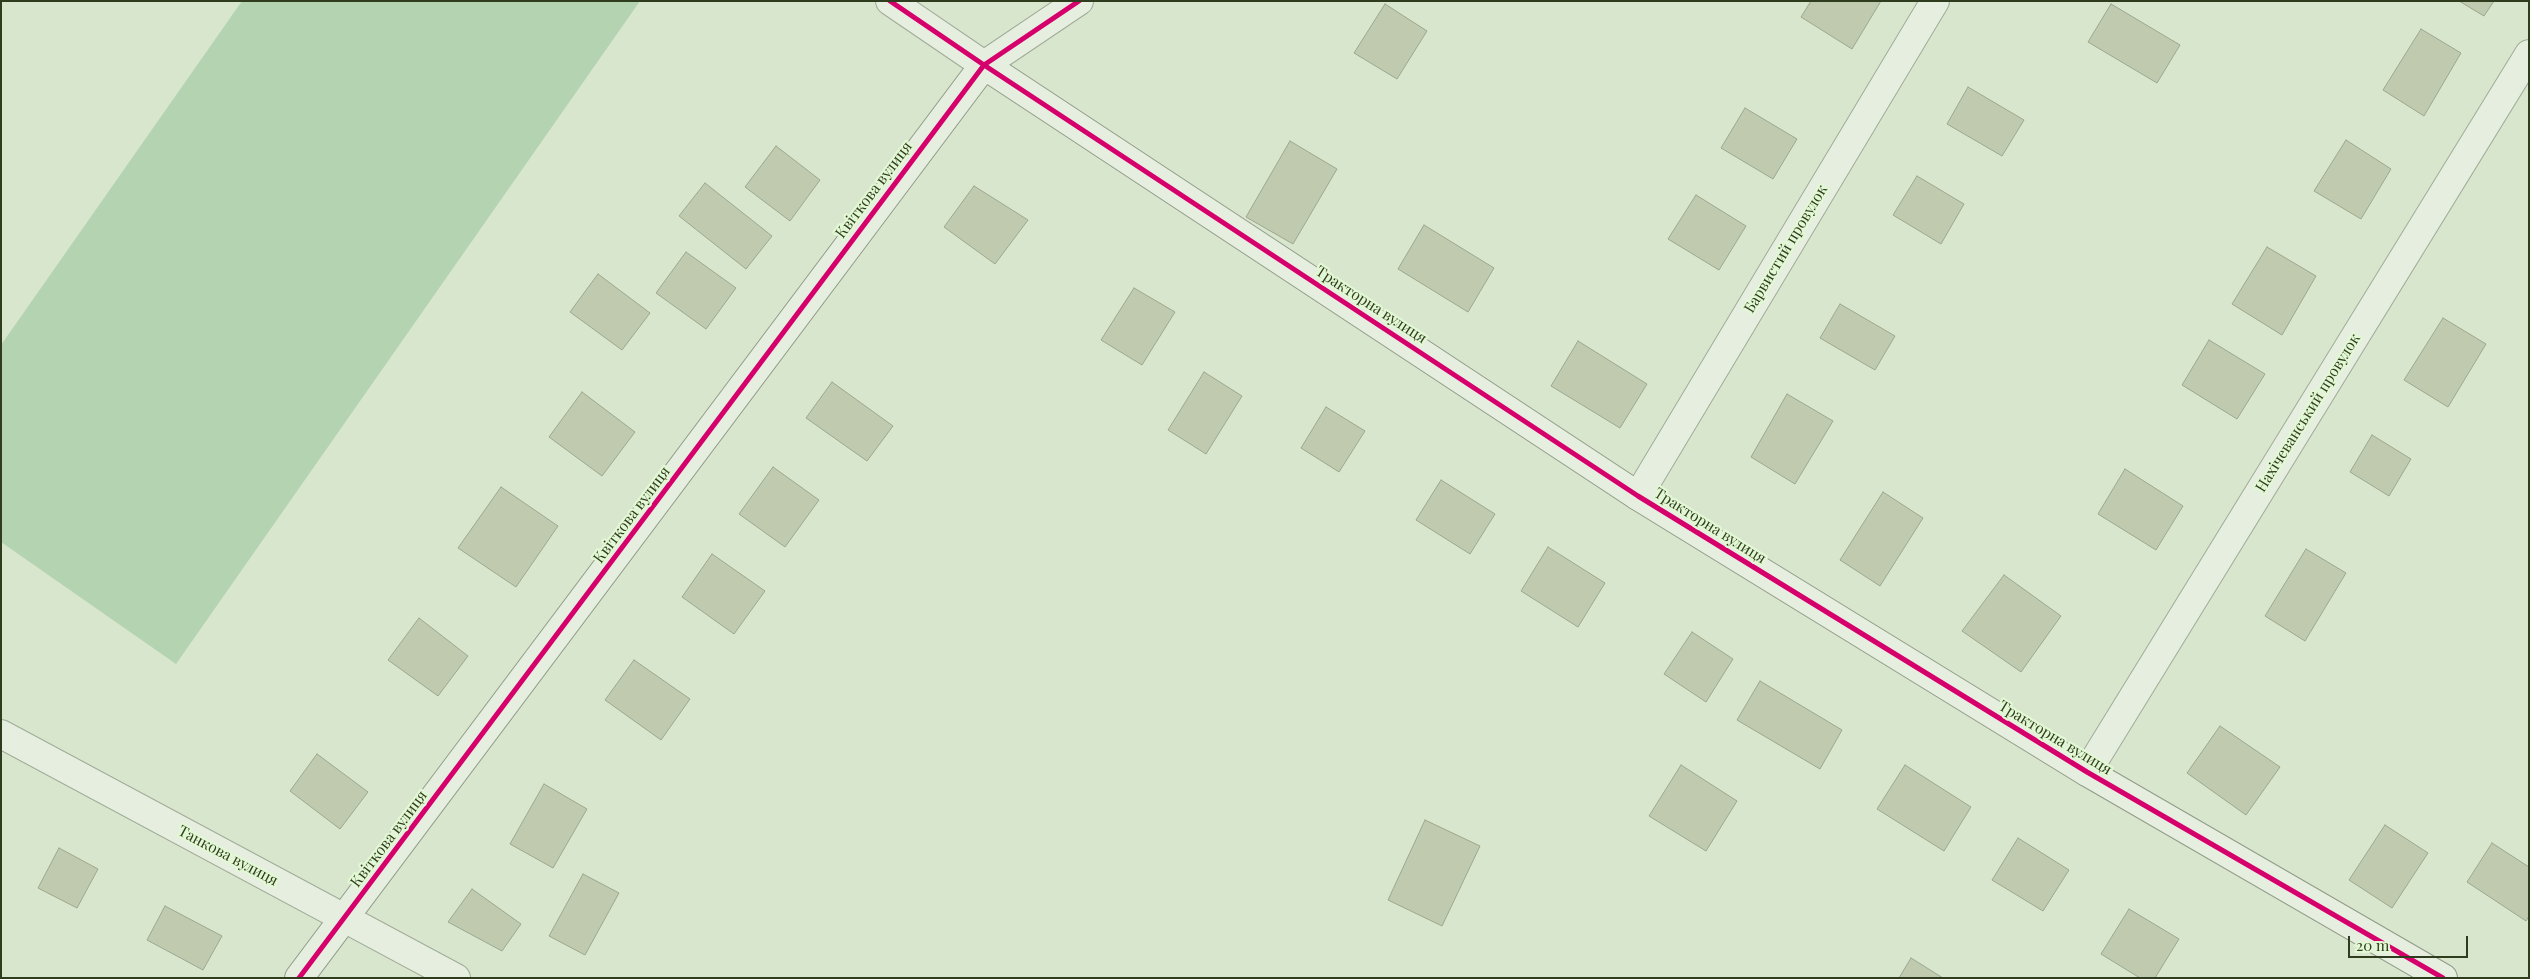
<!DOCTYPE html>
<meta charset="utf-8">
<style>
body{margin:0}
#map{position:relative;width:2530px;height:979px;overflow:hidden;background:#d8e6ce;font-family:"Playfair Display",serif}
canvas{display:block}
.frame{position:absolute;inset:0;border:2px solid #303c1e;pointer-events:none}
.scale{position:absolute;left:2348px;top:936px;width:120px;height:22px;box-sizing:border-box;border:2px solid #303c1e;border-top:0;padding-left:6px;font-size:15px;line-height:18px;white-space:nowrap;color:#303c1e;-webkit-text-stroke:4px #e2f8d4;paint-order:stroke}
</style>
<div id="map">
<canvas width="2530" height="979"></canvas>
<div class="frame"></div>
<div class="scale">20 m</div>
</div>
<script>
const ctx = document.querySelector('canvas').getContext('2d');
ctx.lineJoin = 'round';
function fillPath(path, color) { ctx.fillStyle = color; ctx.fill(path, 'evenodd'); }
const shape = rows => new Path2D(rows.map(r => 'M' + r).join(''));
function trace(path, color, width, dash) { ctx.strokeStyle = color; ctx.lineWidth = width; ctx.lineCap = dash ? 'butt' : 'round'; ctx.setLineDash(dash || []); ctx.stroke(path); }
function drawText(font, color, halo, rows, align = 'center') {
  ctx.font = font + ' "Playfair Display",serif'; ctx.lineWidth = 4.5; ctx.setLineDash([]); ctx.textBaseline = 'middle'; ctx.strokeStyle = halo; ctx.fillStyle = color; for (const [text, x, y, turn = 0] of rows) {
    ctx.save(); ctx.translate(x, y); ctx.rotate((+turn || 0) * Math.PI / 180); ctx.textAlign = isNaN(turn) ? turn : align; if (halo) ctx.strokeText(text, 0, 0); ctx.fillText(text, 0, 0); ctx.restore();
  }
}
fillPath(shape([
 [242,1,640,1,176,664,1,542,1,345]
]), '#b4d3b0');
const building = shape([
 [1811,1,1881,1,1852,49,1801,17,1811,1],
 [2459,1,2494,1,2484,16,2459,1],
 [1385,4,1427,31,1397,79,1354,53,1385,4],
 [2111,4,2180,45,2157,83,2088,42,2111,4],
 [2421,29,2461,53,2424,116,2383,90,2421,29],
 [1968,87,2024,120,2002,156,1947,124,1968,87],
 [1745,108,1797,139,1773,179,1721,148,1745,108],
 [2346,140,2391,169,2361,219,2314,191,2346,140],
 [1290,141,1337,169,1293,244,1246,217,1290,141],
 [776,146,820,180,790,221,745,187,776,146],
 [1917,176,1964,204,1941,244,1893,215,1917,176],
 [705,183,772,236,746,269,679,216,705,183],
 [974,186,1028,220,995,264,944,227,974,186],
 [1696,195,1746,226,1719,270,1668,239,1696,195],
 [1424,225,1494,268,1468,312,1398,269,1424,225],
 [2267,247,2316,276,2282,335,2232,304,2267,247],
 [686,252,736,288,706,329,656,293,686,252],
 [598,274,650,313,622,350,570,312,598,274],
 [1134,288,1175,312,1142,365,1101,340,1134,288],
 [1840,304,1895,336,1875,370,1820,338,1840,304],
 [2443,318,2486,344,2448,407,2404,380,2443,318],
 [2209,340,2265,374,2237,419,2182,385,2209,340],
 [1578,341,1647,384,1620,428,1551,386,1578,341],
 [1204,372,1242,396,1206,454,1168,430,1204,372],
 [832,382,893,426,867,461,806,418,832,382],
 [582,392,635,432,602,476,549,437,582,392],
 [1787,394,1833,421,1795,484,1751,457,1787,394],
 [1326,407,1365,431,1339,472,1301,448,1326,407],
 [2372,435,2411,459,2389,496,2350,472,2372,435],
 [773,467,819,500,785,547,739,514,773,467],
 [2125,469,2183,506,2156,550,2098,514,2125,469],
 [1441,480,1495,514,1470,554,1416,520,1441,480],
 [501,487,558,526,516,587,458,548,501,487],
 [1883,492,1923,518,1880,586,1840,560,1883,492],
 [1548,547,1605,583,1578,627,1521,591,1548,547],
 [2306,549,2346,573,2305,641,2265,616,2306,549],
 [712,554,765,591,734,634,682,597,712,554],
 [2004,575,2061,616,2021,672,1962,631,2004,575],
 [419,618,468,656,438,696,388,660,419,618],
 [1692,632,1733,659,1706,702,1664,674,1692,632],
 [634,660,690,699,661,740,605,700,634,660],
 [1760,681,1842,730,1820,769,1737,720,1760,681],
 [2220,726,2280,767,2246,815,2187,773,2220,726],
 [317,754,368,792,340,829,290,791,317,754],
 [1681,765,1737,801,1706,851,1649,816,1681,765],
 [1905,765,1971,807,1944,851,1877,809,1905,765],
 [544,784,587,809,553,868,510,844,544,784],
 [1425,820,1480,846,1442,926,1388,900,1425,820],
 [2385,825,2428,853,2392,908,2349,880,2385,825],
 [2018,838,2069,870,2043,911,1992,880,2018,838],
 [2492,843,2529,867,2529,916,2526,921,2467,882,2492,843],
 [59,848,98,869,77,908,38,888,59,848],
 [583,874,619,893,585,955,549,936,583,874],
 [472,889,521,924,502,951,448,922,472,889],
 [165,906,222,936,203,970,147,940,165,906],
 [2129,909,2179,939,2155,978,2140,978,2101,954,2129,909],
 [1911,958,1943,978,1899,978,1911,958]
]);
fillPath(building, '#bfcaae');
trace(building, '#9ca78d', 1);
const street = shape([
 [890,1,984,65,1079,1],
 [1638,496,1935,1],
 [1,734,456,978],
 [2087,772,2529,54]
]);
const secondary = shape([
 [299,978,984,65,1638,496,2087,772,2443,978]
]);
trace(street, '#a1ab97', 30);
trace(secondary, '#919b86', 30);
trace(street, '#e6eee0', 28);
trace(secondary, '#e6eee0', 28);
trace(shape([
 [890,1,984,65,1638,496,2087,772,2443,978],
 [299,978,984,65,1079,1]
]), '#d6006c', 5);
drawText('15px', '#303c1e', '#e2f8d4', [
 ["Квіткова вулиця",874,190,-53],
 ["Барвистий провулок",1786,249,-59],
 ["Тракторна вулиця",1371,305,33],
 ["Нахічеванський провулок",2308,413,-58],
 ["Квіткова вулиця",632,515,-53],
 ["Тракторна вулиця",1710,526,32],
 ["Тракторна вулиця",2055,738,31],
 ["Квіткова вулиця",389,839,-53],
 ["Танкова вулиця",228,856,28]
]);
</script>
